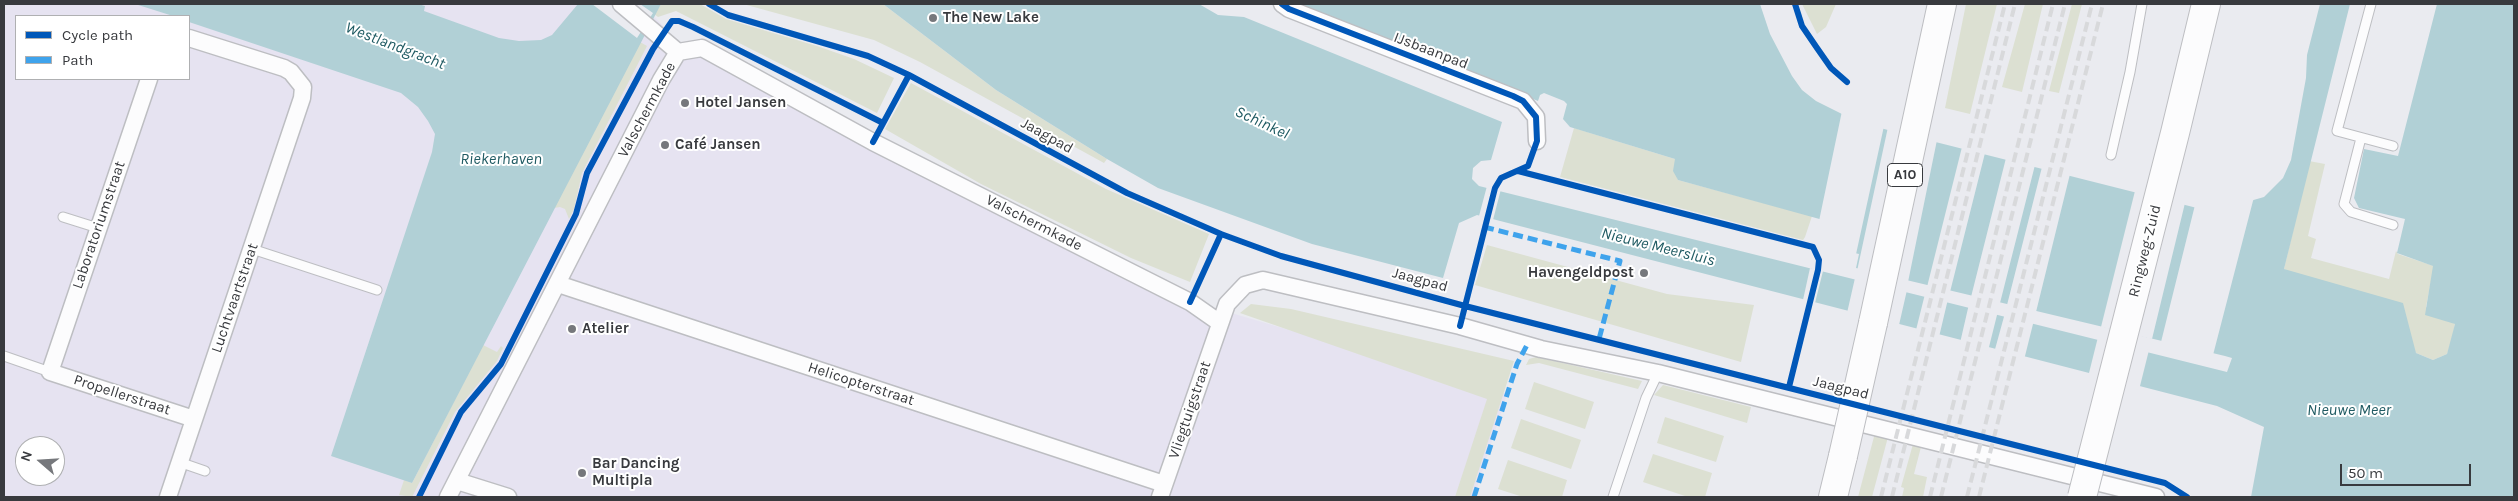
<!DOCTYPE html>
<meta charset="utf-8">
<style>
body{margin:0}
#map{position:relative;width:2518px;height:501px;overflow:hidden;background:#eaebf0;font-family:Karla,sans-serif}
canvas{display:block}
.frame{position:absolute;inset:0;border:5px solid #383a3e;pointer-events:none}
.legend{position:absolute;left:15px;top:15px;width:175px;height:65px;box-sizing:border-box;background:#fff;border:1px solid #afb0b2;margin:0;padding:6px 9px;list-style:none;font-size:15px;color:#383a3e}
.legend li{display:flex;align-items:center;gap:10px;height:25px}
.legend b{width:25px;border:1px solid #afb0b2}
.north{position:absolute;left:15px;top:436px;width:50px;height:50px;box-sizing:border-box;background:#fff;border:1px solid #afb0b2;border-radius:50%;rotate:289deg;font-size:14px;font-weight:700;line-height:20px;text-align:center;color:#383a3e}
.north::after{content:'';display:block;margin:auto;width:18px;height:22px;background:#76787c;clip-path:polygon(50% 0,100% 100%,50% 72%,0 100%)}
.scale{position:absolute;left:2340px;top:464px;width:131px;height:22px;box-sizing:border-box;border:2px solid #383a3e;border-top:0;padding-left:6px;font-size:15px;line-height:18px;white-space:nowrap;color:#383a3e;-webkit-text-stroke:4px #fff;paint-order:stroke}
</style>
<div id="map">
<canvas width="2518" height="501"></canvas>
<div class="frame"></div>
<ul class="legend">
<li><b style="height:6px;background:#0057b8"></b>Cycle path</li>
<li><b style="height:6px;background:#3fa3ec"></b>Path</li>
</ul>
<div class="north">N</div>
<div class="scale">50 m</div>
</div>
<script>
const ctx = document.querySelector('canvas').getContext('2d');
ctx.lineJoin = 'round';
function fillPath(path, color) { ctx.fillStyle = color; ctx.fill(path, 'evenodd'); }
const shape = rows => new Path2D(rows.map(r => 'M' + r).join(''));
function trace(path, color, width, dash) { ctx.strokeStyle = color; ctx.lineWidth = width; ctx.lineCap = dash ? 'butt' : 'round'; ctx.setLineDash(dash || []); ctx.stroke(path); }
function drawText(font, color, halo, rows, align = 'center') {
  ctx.font = font + ' Karla,sans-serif'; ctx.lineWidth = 4; ctx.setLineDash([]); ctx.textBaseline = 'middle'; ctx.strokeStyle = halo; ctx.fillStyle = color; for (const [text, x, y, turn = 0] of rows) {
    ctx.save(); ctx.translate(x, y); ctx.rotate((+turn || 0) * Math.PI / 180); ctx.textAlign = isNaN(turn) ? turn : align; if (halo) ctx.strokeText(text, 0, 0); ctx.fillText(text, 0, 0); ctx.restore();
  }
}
fillPath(shape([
 [4,4,642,4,685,49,1170,295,1507,394,1474,497,4,497],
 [16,16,189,16,189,79,16,79],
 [25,446,55,446,55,476,25,476]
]), '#e6e3f1');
fillPath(shape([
 [661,4,700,4,726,19,817,46,854,59,894,78,877,113,676,11,658,17,654,14],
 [743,4,883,4,996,90,1107,159,1104,163,920,62,874,40],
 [1802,4,1836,4,1826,27,1817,34],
 [1966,4,1997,4,1970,114,1945,108],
 [2025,4,2043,4,2022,92,2002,87],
 [2072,4,2082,4,2059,93,2049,91],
 [640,42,647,46,582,173,574,209,569,219,565,209,560,207,554,208],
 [911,83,1106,189,1209,234,1190,282,1131,258,981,184,885,129],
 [1574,128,1675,159,1678,180,1812,216,1805,237,1803,240,1560,177],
 [2309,161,2325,164,2308,236,2316,239,2311,258,2389,279,2396,251,2398,254,2434,266,2426,307,2455,324,2452,339,2447,354,2433,360,2416,353,2284,269],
 [1487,245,1667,294,1754,305,1741,362,1475,285],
 [1251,304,1291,309,1514,361,1470,497,1455,497,1487,399,1240,313],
 [483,345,497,352,501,346,503,348,497,361,455,412,412,497,399,495,404,480,412,483],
 [1536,357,1642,381,1638,389,1539,363,1526,365,1529,359],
 [1534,382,1594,402,1585,429,1525,409],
 [1663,385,1751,407,1747,423,1654,395],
 [1665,417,1724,436,1716,462,1657,443],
 [1521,419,1581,440,1571,469,1511,448],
 [1875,433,1888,437,1872,497,1858,497],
 [1913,444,1921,447,1914,474,1927,477,1923,497,1902,497,1904,488,1901,487],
 [1653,454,1712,473,1705,497,1688,497,1643,482],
 [1508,460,1567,480,1562,497,1523,497,1498,489]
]), '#dce0d2');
fillPath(shape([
 [135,4,418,4,425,6,424,11,499,38,519,41,541,40,552,35,578,4,661,4,412,483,331,456,432,152,435,134,428,121,418,107,401,93,189,22,189,16,173,16],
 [883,4,1199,4,1218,15,1244,17,1502,122,1491,160,1481,161,1473,168,1472,179,1479,186,2227,372,2232,358,2225,356,1856,268,1859,254,1828,247,1834,223,1678,180,1673,171,1675,159,1570,127,1563,119,1567,104,1564,101,1544,93,1540,95,1538,101,1298,4,1760,4,1770,34,1792,76,1802,90,1816,101,1842,114,1884,129,2201,209,2229,207,2264,197,2283,178,2291,160,2306,78,2307,55,2320,4,2350,4,2284,269,2403,303,2416,353,2433,360,2447,354,2455,324,2425,315,2433,266,2397,253,2405,219,2359,208,2354,198,2364,149,2398,156,2437,4,2514,4,2514,497,2251,497,2264,427,2217,406,1477,215,1459,223,1443,278,1312,244,1158,188,1107,159,996,90]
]), '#b1d0d6');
fillPath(shape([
 [592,4,640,4,653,13,637,38],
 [1842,111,1884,126,1853,268,1856,256,1826,249,1831,224,1819,221],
 [1888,127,1937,140,1908,282,1857,271],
 [1962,147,1985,153,1950,292,1927,287],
 [2006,158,2035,165,2000,303,1971,297],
 [2042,167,2070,174,2036,312,2007,305],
 [1487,186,1501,189,1493,220,1479,216],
 [2135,191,2185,203,2152,339,2101,327],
 [2254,197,2213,355,2161,342,2195,205,2228,205],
 [1810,268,1823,271,1815,303,1803,300],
 [1855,278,1907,290,1899,325,1847,313],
 [1925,294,1948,299,1939,337,1916,330],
 [1969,304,1998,311,1988,351,1960,343],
 [2005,313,2034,320,2024,360,1994,353],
 [2098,337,2149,350,2139,390,2088,377]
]), '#eaebf0');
const lane = shape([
 [2371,4,2337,131,2393,146],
 [2361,138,2344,204,2351,212,2393,225],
 [2111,155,2130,72,2142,4],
 [63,217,98,228],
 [252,249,377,290],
 [4,356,50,372],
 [179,462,205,471],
 [1613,497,1646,398,1658,373]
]);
const street = shape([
 [621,4,678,52],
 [1282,4,1289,9,1523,101,1536,117,1537,141],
 [149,79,50,372,194,419],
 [558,284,1164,484],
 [457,481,508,497],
 [168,497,302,98,303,87,291,72,284,68,189,38],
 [448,497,661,80,678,52,702,48,873,142,1190,302,1220,323],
 [1160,497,1227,304,1245,285,1263,280,1460,326,1541,349,1658,373,2156,497]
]);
const highway = shape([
 [1873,323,1942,4],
 [2091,462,2175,133,2206,4],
 [1833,497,1843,456]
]);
trace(lane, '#bdbec2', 11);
trace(street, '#bdbec2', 19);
trace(highway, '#bdbec2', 30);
trace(lane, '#fcfcfd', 9);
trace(street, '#fcfcfd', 16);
trace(highway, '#fcfcfd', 28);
trace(shape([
 [1881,497,2005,4],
 [1892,497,2015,4],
 [1930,497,2053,4],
 [1941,497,2065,4],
 [1967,497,2092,4],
 [1979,497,2103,4]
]), '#d8d9db', 4, [10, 5]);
const highwayBridge = shape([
 [1843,456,1873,323],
 [2082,497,2091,462]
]);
trace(highwayBridge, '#bdbec2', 30, []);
trace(highwayBridge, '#fcfcfd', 28);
trace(shape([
 [1484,227,1620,261,1599,339],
 [1474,497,1517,364,1527,345]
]), '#3fa3ec', 5, [10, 5]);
trace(shape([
 [709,4,728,15,868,56,909,75,1127,193,1221,234,1281,256,1465,306,2165,483,2187,497],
 [1282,4,1289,9,1513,96,1523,101,1536,117,1537,141,1528,166,1501,178,1495,188,1460,326],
 [1795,4,1802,26,1817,48,1831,68,1847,82],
 [873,142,909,75],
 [1518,171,1813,247,1819,260,1818,270,1789,387],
 [1190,302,1221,234],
 [419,497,461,412,501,364,576,214,587,173,653,49,672,21,679,21,693,27,883,123]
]), '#0057b8', 6);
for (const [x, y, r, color] of [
 [933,18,5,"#76787c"],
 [685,103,5,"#76787c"],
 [665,145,5,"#76787c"],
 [1644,273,5,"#76787c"],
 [572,329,5,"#76787c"],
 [582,473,5,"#76787c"]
]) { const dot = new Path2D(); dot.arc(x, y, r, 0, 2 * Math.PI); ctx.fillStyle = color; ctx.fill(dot); trace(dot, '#fff', 2); }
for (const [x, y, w] of [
 [1905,175,35]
]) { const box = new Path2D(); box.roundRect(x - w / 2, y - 11.5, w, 23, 4); ctx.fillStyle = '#fff'; ctx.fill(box); trace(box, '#383a3e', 1); }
drawText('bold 14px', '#383a3e', null, [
 ["A10",1905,175]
]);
drawText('bold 15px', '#383a3e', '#fff', [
 ["The New Lake",943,18],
 ["Hotel Jansen",695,103],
 ["Café Jansen",675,145],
 ["Havengeldpost",1634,273,"right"],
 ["Atelier",582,329],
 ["Bar Dancing",592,464],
 ["Multipla",592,481]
], 'left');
drawText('15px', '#383a3e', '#fff', [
 ["IJsbaanpad",1431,51,21],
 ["Valschermkade",647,110,-62],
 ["Jaagpad",1047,136,29],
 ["Valschermkade",1034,223,27],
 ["Laboratoriumstraat",99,225,-71],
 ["Ringweg-Zuid",2145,251,-76],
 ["Jaagpad",1420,280,15],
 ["Luchtvaartstraat",235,298,-71],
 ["Helicopterstraat",861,384,18],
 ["Jaagpad",1841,388,14],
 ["Propellerstraat",122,395,18],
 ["Vliegtuigstraat",1190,410,-71]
]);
drawText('italic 16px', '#205b63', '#fff', [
 ["Westlandgracht",395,46,21],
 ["Schinkel",1262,123,25],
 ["Riekerhaven",501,159],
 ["Nieuwe Meersluis",1658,247,14],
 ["Nieuwe Meer",2349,410]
]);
</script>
